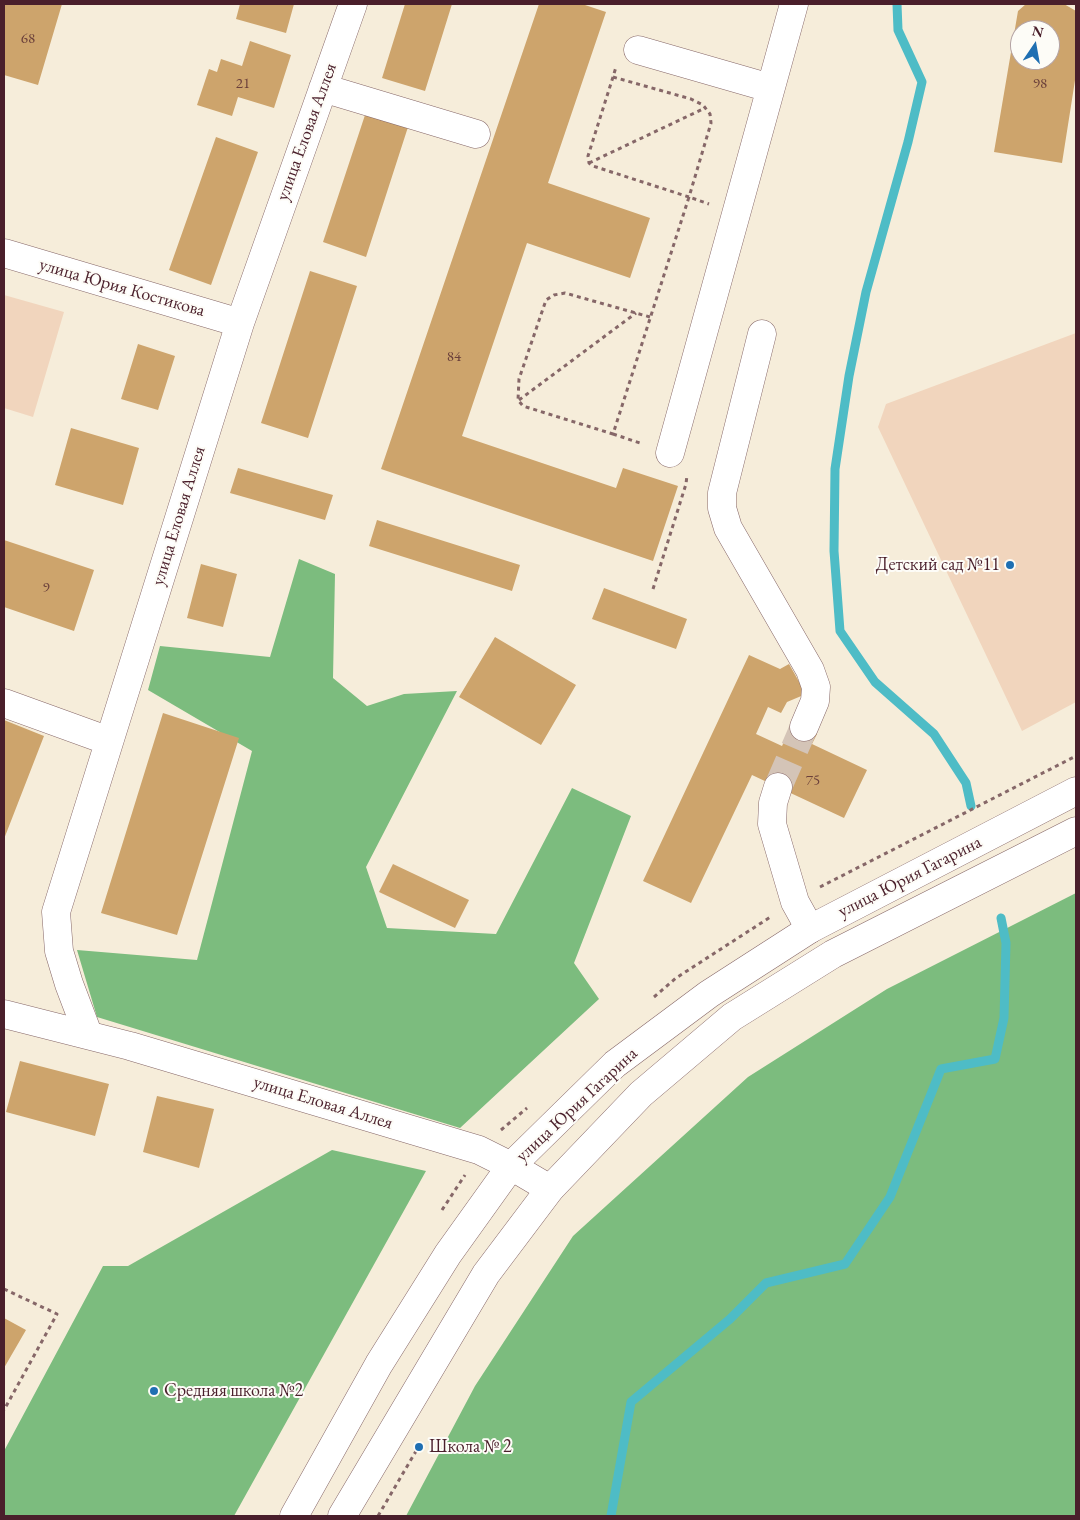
<!DOCTYPE html>
<meta charset="utf-8">
<style>
body{margin:0}
#map{position:relative;width:1080px;height:1520px;overflow:hidden;background:#f6edda;font-family:"EB Garamond",serif}
canvas{display:block}
.frame{position:absolute;inset:0;border:5px solid #4a1f2b;pointer-events:none}
.north{position:absolute;left:1010px;top:20px;width:50px;height:50px;box-sizing:border-box;background:#fdfcf7;border:1px solid #b5a4a5;border-radius:50%;rotate:12deg;font-size:14px;font-weight:700;line-height:20px;text-align:center;color:#4a1f2b}
.north::after{content:'';display:block;margin:auto;width:18px;height:22px;background:#1f6fb2;clip-path:polygon(50% 0,100% 100%,50% 72%,0 100%)}
</style>
<div id="map">
<canvas width="1080" height="1520"></canvas>
<div class="frame"></div>
<div class="north">N</div>
</div>
<script>
const ctx = document.querySelector('canvas').getContext('2d');
ctx.lineJoin = 'round';
function fillPath(path, color) { ctx.fillStyle = color; ctx.fill(path, 'evenodd'); }
const shape = rows => new Path2D(rows.map(r => 'M' + r).join(''));
function trace(path, color, width, dash) { ctx.strokeStyle = color; ctx.lineWidth = width; ctx.lineCap = dash ? 'butt' : 'round'; ctx.setLineDash(dash || []); ctx.stroke(path); }
function drawText(font, color, halo, rows, align = 'center') {
  ctx.font = font + ' "EB Garamond",serif'; ctx.lineWidth = 4; ctx.setLineDash([]); ctx.textBaseline = 'middle'; ctx.strokeStyle = halo; ctx.fillStyle = color; for (const [text, x, y, turn = 0] of rows) {
    ctx.save(); ctx.translate(x, y); ctx.rotate((+turn || 0) * Math.PI / 180); ctx.textAlign = isNaN(turn) ? turn : align; if (halo) ctx.strokeText(text, 0, 0); ctx.fillText(text, 0, 0); ctx.restore();
  }
}
fillPath(shape([
 [4,295,64,312,33,417,4,408],
 [1076,333,1076,702,1022,731,878,427,886,404]
]), '#f1d5bd');
fillPath(shape([
 [299,559,335,574,333,678,367,706,404,694,457,691,366,867,387,928,496,934,572,788,631,816,574,963,599,999,460,1128,97,1017,77,950,197,960,252,751,148,690,160,646,270,657],
 [1076,893,1076,1516,406,1516,475,1386,573,1236,748,1077,887,989],
 [332,1150,426,1171,234,1516,4,1516,4,1451,103,1266,128,1266]
]), '#7cbc7e');
trace(shape([
 [897,4,898,30,922,82,908,142,866,292,849,376,835,469,834,551,840,631,875,682,934,734,966,783,971,806],
 [611,1516,631,1402,730,1319,766,1283,845,1264,890,1197,941,1069,995,1059,1004,1018,1006,943,1001,918]
]), '#4ebcc6', 9);
fillPath(shape([
 [4,4,62,4,38,85,4,75],
 [240,4,294,4,286,33,236,19],
 [405,4,452,4,425,91,382,78],
 [539,4,582,4,606,12,548,183,650,218,630,278,527,243,462,436,616,488,623,468,678,486,653,561,381,469],
 [1026,4,1064,4,1076,11,1076,74,1062,163,994,152,1018,11],
 [1020,30,1050,30,1050,60,1020,60],
 [250,41,291,55,274,108,238,97,232,116,197,105,209,69,217,72,221,59,242,66],
 [365,115,408,127,366,257,323,242],
 [216,137,258,152,211,285,169,270],
 [310,271,357,286,308,438,261,423],
 [138,344,175,356,158,410,121,399],
 [71,428,139,448,123,505,55,485],
 [238,468,333,495,325,520,230,493],
 [377,520,520,565,512,591,369,546],
 [4,540,94,570,74,631,4,607],
 [201,564,237,574,223,627,187,618],
 [604,588,687,619,676,649,592,619],
 [495,637,576,685,541,745,459,697],
 [749,655,780,669,789,664,806,694,787,702,781,713,768,707,756,734,782,746,793,723,817,734,812,744,867,770,844,818,752,775,691,903,643,881],
 [163,713,239,738,177,935,101,913],
 [4,720,44,736,4,839],
 [393,864,469,900,455,928,379,892],
 [20,1061,109,1084,95,1136,6,1112],
 [157,1096,214,1109,199,1168,143,1152],
 [4,1318,26,1330,4,1368]
]), '#cda46c');
trace(shape([
 [778,787,804,727]
]), '#d4c4b7', 28, [28, 14]);
const minor = shape([
 [638,50,770,88],
 [323,88,476,134],
 [4,253,240,323],
 [762,334,722,493,722,508,728,528,810,670,816,687,815,701,804,727],
 [670,453,794,4],
 [4,703,109,741],
 [778,787,773,803,772,824,795,902,810,929],
 [4,1014,130,1046,479,1150,511,1166,550,1189],
 [88,1034,69,984,59,951,56,912,240,323,353,4]
]);
const major = shape([
 [294,1516,379,1364,448,1254,511,1166,615,1064,709,994,810,929,1076,791],
 [342,1516,486,1274,550,1189,641,1094,732,1017,833,954,1076,831]
]);
trace(minor, '#866768', 29);
trace(major, '#866768', 29);
trace(shape([
 [613,77,691,99,703,105,710,114,711,123,689,197,593,166,589,163,588,156,613,77,616,67],
 [589,163,705,108],
 [650,317,565,293,554,295,546,300,519,379,518,400,523,406,613,434,689,197,709,204],
 [519,400,636,313],
 [613,434,643,444],
 [653,589,686,484,687,475],
 [820,887,1076,756],
 [654,997,676,978,772,916],
 [501,1130,527,1108],
 [442,1210,465,1175],
 [4,1289,57,1314,4,1410],
 [378,1516,419,1446]
]), '#866768', 3, [4, 4]);
trace(minor, '#fff', 28);
trace(major, '#fff', 28);
for (const [x, y, r, color] of [
 [1010,565,5,"#1f6fb2"],
 [154,1391,5,"#1f6fb2"],
 [419,1447,5,"#1f6fb2"]
]) { const dot = new Path2D(); dot.arc(x, y, r, 0, 2 * Math.PI); ctx.fillStyle = color; ctx.fill(dot); trace(dot, '#fdfcf7', 2); }
drawText('15px', '#6b403b', null, [
 ["68",28,39],
 ["21",243,84],
 ["98",1040,84],
 ["84",454,357],
 ["9",46,588],
 ["75",813,781]
]);
drawText('18px', '#4a1f2b', '#fdfcf7', [
 ["улица Еловая Аллея",307,132,-70],
 ["улица Юрия Костикова",122,288,16],
 ["улица Еловая Аллея",179,516,-73],
 ["улица Юрия Гагарина",910,877,-27],
 ["улица Еловая Аллея",323,1103,17],
 ["улица Юрия Гагарина",577,1105,-43]
]);
drawText('18px', '#4a1f2b', '#fdfcf7', [
 ["Детский сад №11",1000,565,"right"],
 ["Средняя школа №2",164,1391],
 ["Школа № 2",429,1447]
], 'left');
</script>
